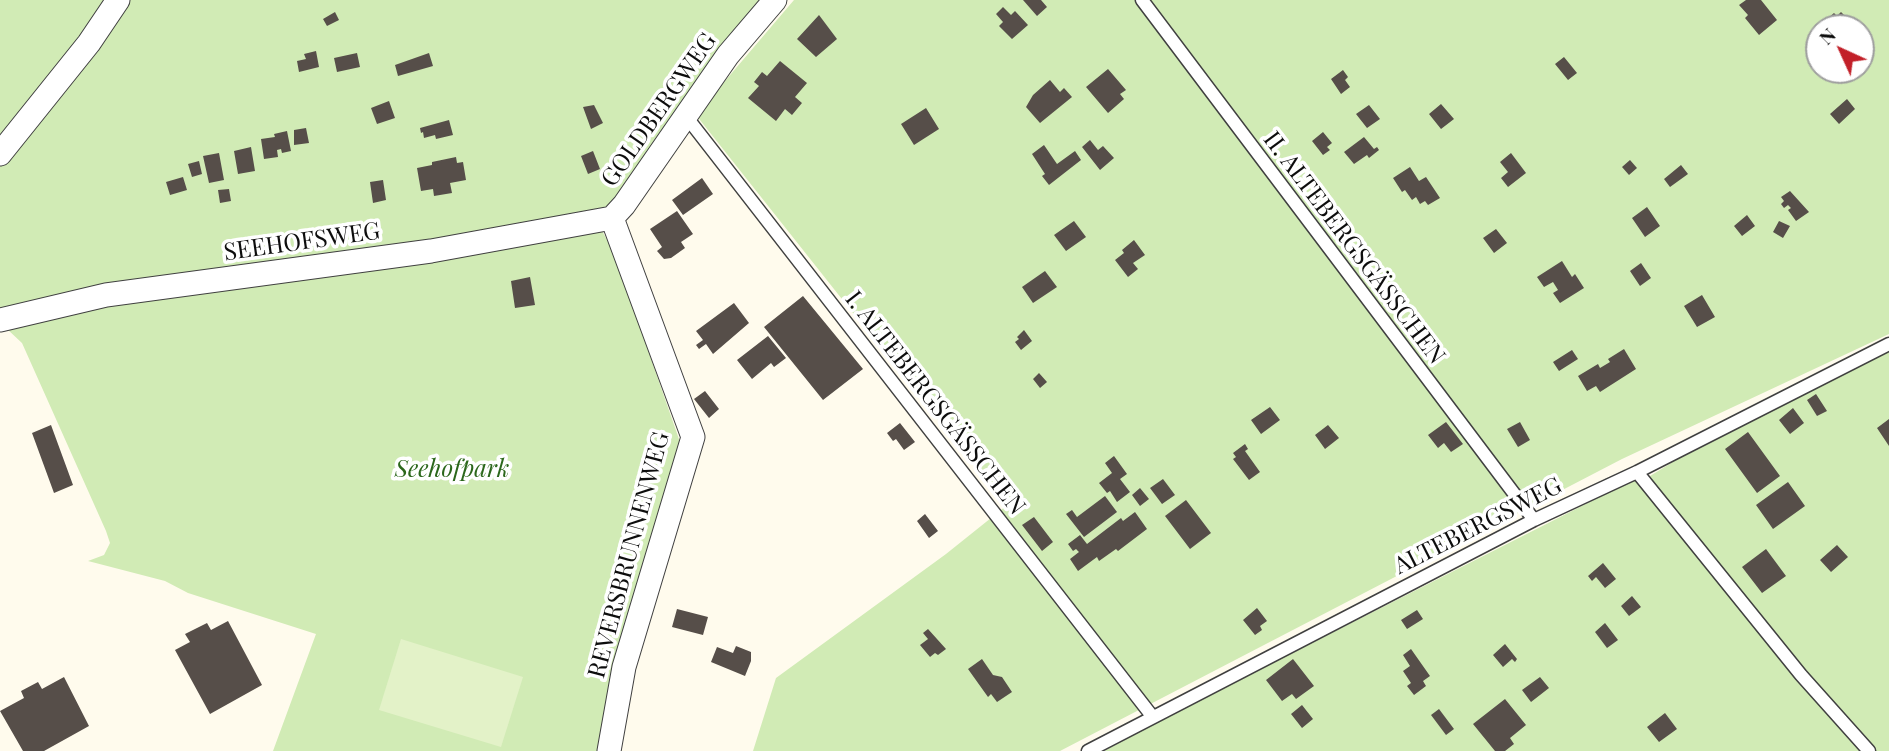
<!DOCTYPE html>
<meta charset="utf-8">
<style>
body{margin:0}
#map{position:relative;width:1889px;height:751px;overflow:hidden;background:#fffbed;font-family:"Playfair Display",serif}
canvas{display:block}
.north{position:absolute;left:1805px;top:14px;width:70px;height:70px;box-sizing:border-box;background:#fff;border:2px solid #9e9e9e;border-radius:50%;rotate:315deg;font-size:19px;font-weight:700;line-height:28px;text-align:center;color:#0d0d0d}
.north::after{content:'';display:block;margin:auto;width:24px;height:32px;background:#c22029;clip-path:polygon(50% 0,100% 100%,50% 72%,0 100%)}
</style>
<div id="map">
<canvas width="1889" height="751"></canvas>
<div class="north">N</div>
</div>
<script>
const ctx = document.querySelector('canvas').getContext('2d');
ctx.lineJoin = 'round';
function fillPath(path, color) { ctx.fillStyle = color; ctx.fill(path, 'evenodd'); }
const shape = rows => new Path2D(rows.map(r => 'M' + r).join(''));
function trace(path, color, width, dash) { ctx.strokeStyle = color; ctx.lineWidth = width; ctx.lineCap = dash ? 'butt' : 'round'; ctx.setLineDash(dash || []); ctx.stroke(path); }
function drawText(font, color, halo, rows, align = 'center') {
  ctx.font = font + ' "Playfair Display",serif'; ctx.lineWidth = 7; ctx.setLineDash([]); ctx.textBaseline = 'middle'; ctx.strokeStyle = halo; ctx.fillStyle = color; for (const [text, x, y, turn = 0] of rows) {
    ctx.save(); ctx.translate(x, y); ctx.rotate((+turn || 0) * Math.PI / 180); ctx.textAlign = isNaN(turn) ? turn : align; if (halo) ctx.strokeText(text, 0, 0); ctx.fillText(text, 0, 0); ctx.restore();
  }
}
fillPath(shape([
 [0,0,767,0,604,215,0,308],
 [794,0,1889,0,1889,334,1622,459,1060,751,753,751,776,678,946,554,1006,506,696,115],
 [1819,28,1861,28,1861,70,1819,70],
 [599,225,615,255,681,445,614,668,597,751,273,751,316,634,188,593,165,581,88,561,104,555,110,543,106,531,22,343,7,329,134,295],
 [1889,345,1889,751,1104,751,1162,719,1635,479,1650,476,1756,411]
]), '#d1ebb5');
fillPath(shape([
 [401,639,523,677,501,747,379,710]
]), '#e3f2c8');
fillPath(shape([
 [1023,0,1041,0,1047,7,1037,16],
 [1746,0,1761,0,1777,20,1759,35,1745,18,1748,15,1739,5],
 [1003,7,1011,15,1015,11,1028,25,1012,39,999,26,1003,22,996,14],
 [335,12,339,20,327,26,323,19],
 [1841,12,1857,28,1836,28,1827,19,1834,13,1837,16],
 [819,15,837,39,816,57,797,39],
 [1861,32,1870,40,1861,50],
 [316,51,319,67,299,72,297,61,306,59,304,54],
 [357,53,360,67,337,72,334,58],
 [429,53,433,66,398,76,395,65],
 [1564,57,1577,73,1568,80,1555,64],
 [780,61,807,83,795,97,802,103,792,115,785,109,776,121,748,98,759,86,754,82,762,72,767,76],
 [1108,69,1126,90,1120,94,1124,99,1108,113,1086,87],
 [1343,70,1348,77,1345,80,1350,87,1341,94,1331,79],
 [1050,80,1060,92,1064,88,1072,97,1040,123,1026,107,1033,95],
 [1847,99,1855,109,1839,124,1830,114],
 [389,101,395,118,377,124,371,108],
 [1441,104,1454,119,1441,129,1429,114],
 [594,105,603,123,591,129,583,107],
 [1369,105,1380,119,1367,128,1356,114],
 [926,108,939,129,914,145,901,124],
 [449,120,453,135,436,139,435,135,424,138,423,132,421,133,420,128],
 [306,128,309,143,294,145,294,130],
 [287,131,291,151,282,153,281,149,277,150,278,157,264,159,261,139,275,137,274,134],
 [1323,132,1332,143,1327,147,1330,150,1323,155,1312,141],
 [1364,137,1374,149,1377,147,1379,150,1369,158,1367,155,1354,164,1344,152],
 [1090,140,1098,150,1103,146,1114,158,1100,170,1082,147],
 [1044,145,1057,164,1075,151,1081,160,1049,185,1042,176,1045,174,1032,154],
 [251,147,255,171,238,174,234,151],
 [593,151,600,169,588,174,581,156],
 [219,153,224,180,209,183,203,156],
 [1511,153,1526,173,1508,187,1501,178,1508,172,1500,162],
 [456,157,457,163,463,162,466,180,450,183,452,193,434,196,433,189,421,191,417,168,432,165,432,162],
 [1630,160,1637,168,1629,175,1622,167],
 [199,161,202,174,192,177,188,164],
 [1681,165,1688,174,1670,187,1664,179],
 [1410,167,1419,181,1426,177,1440,198,1428,205,1425,201,1420,204,1416,197,1412,200,1405,190,1402,192,1393,178],
 [183,177,187,190,170,195,166,182],
 [702,178,713,194,683,215,672,200],
 [383,180,386,200,373,203,370,182],
 [229,189,231,201,220,203,218,190],
 [1790,191,1809,212,1796,221,1788,210,1791,208,1788,205,1784,208,1781,204,1784,201,1781,197],
 [1647,207,1660,226,1645,237,1632,218],
 [677,211,693,234,681,242,685,248,671,258,664,259,657,251,662,247,650,229],
 [1747,215,1755,226,1742,236,1734,226],
 [1074,221,1086,237,1066,251,1054,235],
 [1779,221,1790,226,1783,238,1773,232],
 [1496,229,1507,243,1494,253,1483,238],
 [1134,240,1145,255,1133,263,1138,269,1128,277,1115,260,1124,253,1122,250],
 [1562,261,1572,277,1575,274,1584,288,1560,303,1553,293,1558,290,1553,282,1544,287,1537,277],
 [1641,263,1651,278,1640,286,1630,271],
 [1045,271,1057,287,1033,303,1022,287],
 [530,277,535,305,515,308,511,281],
 [1702,295,1715,317,1697,327,1684,306],
 [803,296,863,369,823,400,764,327],
 [734,303,749,323,713,354,706,344,699,349,696,345,703,340,696,331],
 [1024,330,1032,341,1021,350,1015,342,1019,339,1017,337],
 [768,336,786,358,774,367,771,363,752,379,737,360],
 [1624,349,1636,369,1600,392,1596,386,1587,391,1578,376,1598,364,1600,368,1610,362,1608,359],
 [1572,350,1578,359,1559,371,1553,362],
 [1039,373,1047,382,1040,388,1033,379],
 [705,391,719,409,709,418,694,399],
 [1816,394,1827,411,1817,416,1807,400],
 [1270,407,1280,420,1261,434,1251,420],
 [1793,408,1804,423,1790,434,1779,420],
 [1889,419,1889,446,1877,428],
 [1446,422,1463,444,1451,452,1444,443,1438,448,1428,435],
 [1520,422,1530,440,1518,447,1507,429],
 [900,423,915,442,904,450,896,439,893,441,887,433],
 [51,425,73,485,54,493,32,433],
 [1328,425,1339,438,1325,449,1315,435],
 [1748,432,1780,476,1757,493,1725,449],
 [1245,444,1248,449,1245,451,1260,472,1249,480,1233,459,1236,457,1233,453],
 [1114,456,1127,474,1120,479,1130,492,1117,502,1110,491,1107,493,1099,483,1112,473,1105,463],
 [1163,479,1175,495,1162,504,1150,488],
 [1788,482,1805,506,1773,529,1756,505],
 [1140,488,1149,499,1140,506,1132,495],
 [1105,496,1117,512,1084,537,1066,514,1072,510,1077,517],
 [1186,500,1211,533,1190,549,1165,516],
 [1135,512,1147,529,1118,551,1116,549,1099,561,1097,557,1078,571,1070,559,1079,552,1076,549,1073,551,1068,544,1080,535,1087,544,1121,518,1123,521],
 [925,514,938,531,929,538,917,521],
 [1034,517,1053,542,1042,551,1022,525],
 [1837,545,1848,557,1831,572,1820,560],
 [1766,549,1786,576,1762,593,1742,567],
 [1603,563,1616,579,1605,588,1596,577,1592,581,1588,576],
 [1632,596,1641,607,1629,616,1621,606],
 [1257,608,1267,621,1260,626,1262,630,1255,635,1243,620],
 [677,609,708,617,703,635,672,627],
 [1417,610,1423,619,1407,629,1401,620],
 [228,621,262,685,210,714,175,650,190,642,185,634,207,623,211,630],
 [1605,623,1618,640,1607,648,1595,632],
 [928,629,946,649,938,655,935,653,930,657,920,645,928,639,923,633],
 [1505,644,1517,659,1515,662,1512,659,1503,667,1493,655],
 [736,646,751,652,751,661,745,676,711,662,717,647,733,653],
 [1411,649,1430,676,1423,681,1426,686,1414,695,1407,686,1411,683,1403,671,1410,666,1403,655],
 [982,659,993,675,1002,677,1012,692,997,702,991,694,988,697,968,669],
 [1293,659,1314,686,1296,699,1292,694,1282,701,1266,680],
 [64,677,89,726,44,751,23,751,0,711,24,698,21,691,38,682,42,689],
 [1540,677,1549,688,1531,702,1522,690],
 [1505,699,1526,725,1510,738,1514,744,1505,751,1495,751,1473,724],
 [1302,705,1313,719,1302,728,1291,714],
 [1439,709,1454,729,1446,735,1431,715],
 [1665,713,1677,729,1659,742,1647,727]
]), '#564e49');
const service = shape([
 [1142,0,1534,520],
 [685,115,1152,716],
 [1637,472,1801,675,1869,751],
 [1088,751,1534,520,1637,472,1889,344]
]);
const minor = shape([
 [0,154,89,43,118,0],
 [612,218,624,205,728,55,775,0],
 [0,320,106,295,431,251,612,218],
 [609,751,624,667,693,437,612,218]
]);
trace(service, '#404040', 15);
trace(minor, '#404040', 25);
trace(service, '#fff', 12);
trace(minor, '#fff', 23);
drawText('24px', '#0d0d0d', '#fff', [
 ["GOLDBERGWEG",659,110,-55],
 ["SEEHOFSWEG",302,242,-8],
 ["II. ALTEBERGSGÄSSCHEN",1354,248,53],
 ["I. ALTEBERGSGÄSSCHEN",935,403,52],
 ["ALTEBERGSWEG",1478,526,-27],
 ["REVERSBRUNNENWEG",629,555,-75]
]);
drawText('italic 24px', '#2b671b', '#fff', [
 ["Seehofpark",452,470]
]);
</script>
